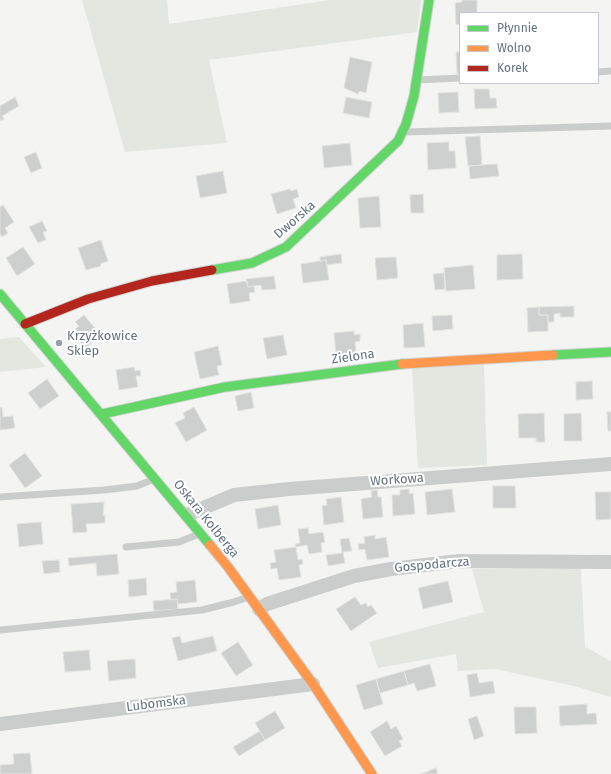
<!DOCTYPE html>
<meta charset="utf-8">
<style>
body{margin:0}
#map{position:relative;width:611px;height:774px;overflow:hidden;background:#f4f4f2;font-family:"Fira Sans",sans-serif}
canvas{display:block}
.legend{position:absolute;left:459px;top:12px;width:140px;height:72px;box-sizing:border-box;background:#fff;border:1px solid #c1c7cd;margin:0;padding:5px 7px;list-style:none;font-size:12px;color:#647382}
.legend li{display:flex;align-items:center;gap:8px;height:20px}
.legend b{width:20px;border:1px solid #c1c7cd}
</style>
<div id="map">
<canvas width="611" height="774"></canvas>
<ul class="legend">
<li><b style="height:5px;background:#63d668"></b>Płynnie</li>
<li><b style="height:5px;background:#ff974d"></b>Wolno</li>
<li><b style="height:5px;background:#b3261e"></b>Korek</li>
</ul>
</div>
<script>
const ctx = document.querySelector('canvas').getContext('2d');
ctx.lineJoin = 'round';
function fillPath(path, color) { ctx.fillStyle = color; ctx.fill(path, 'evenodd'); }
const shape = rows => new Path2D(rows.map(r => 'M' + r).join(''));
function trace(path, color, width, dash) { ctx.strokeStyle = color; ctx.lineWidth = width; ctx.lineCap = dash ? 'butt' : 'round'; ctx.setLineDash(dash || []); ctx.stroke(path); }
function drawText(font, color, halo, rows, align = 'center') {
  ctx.font = font + ' "Fira Sans",sans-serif'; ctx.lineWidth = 4; ctx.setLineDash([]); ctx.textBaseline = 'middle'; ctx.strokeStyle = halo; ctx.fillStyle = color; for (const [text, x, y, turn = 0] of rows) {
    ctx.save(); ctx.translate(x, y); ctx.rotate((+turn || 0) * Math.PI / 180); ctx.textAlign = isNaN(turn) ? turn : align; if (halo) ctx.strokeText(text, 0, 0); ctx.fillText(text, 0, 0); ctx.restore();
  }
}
fillPath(shape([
 [82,0,167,0,169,24,330,0,421,0,417,32,209,60,227,143,125,152],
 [19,337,46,367,0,372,0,339],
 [484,365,487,465,418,468,412,369],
 [581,568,585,647,611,661,611,697,574,686,495,669,458,671,456,654,378,668,369,642,484,612,472,569]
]), '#e3e7e0');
const building = shape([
 [462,0,477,0,477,13,460,13,460,24,456,25,455,3,462,2,462,0],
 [456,52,460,52,460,74,457,74,456,52],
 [350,57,372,62,366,93,359,91,358,94,344,88,350,57],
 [474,89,489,89,490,98,496,98,497,108,475,109,474,89],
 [458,92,459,112,439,113,438,93,458,92],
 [15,97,19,106,2,116,4,119,0,121,0,106,15,97],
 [346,97,372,102,369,118,343,113,346,97],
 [480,136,482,165,468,166,465,137,480,136],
 [449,142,449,151,455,151,456,168,428,170,427,143,449,142],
 [350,143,352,165,324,168,322,146,350,143],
 [36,152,42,168,31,173,24,157,36,152],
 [497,164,499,176,470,179,469,166,497,164],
 [223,171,227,193,200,198,196,176,223,171],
 [290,189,291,191,297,189,299,197,293,199,296,208,277,214,271,194,290,189],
 [423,194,424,213,411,213,410,195,423,194],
 [379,196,381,227,360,228,358,198,379,196],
 [3,205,14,222,5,228,8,233,2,237,0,234,0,207,3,205],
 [42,221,47,231,43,232,46,240,38,243,29,227,42,221],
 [101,240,108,261,100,264,101,266,86,270,78,248,101,240],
 [23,247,35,264,17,276,6,258,23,247],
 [341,254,342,263,327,265,326,260,320,261,320,257,341,254],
 [522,254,523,279,497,280,497,255,522,254],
 [396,257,398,278,377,280,375,258,396,257],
 [326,260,329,280,303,283,301,264,326,260],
 [473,265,475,289,446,291,444,268,473,265],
 [444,273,445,289,435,290,433,274,444,273],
 [274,276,276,289,262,290,261,285,248,287,246,279,274,276],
 [247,281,248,287,254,286,255,292,249,293,250,301,230,304,227,284,247,281],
 [574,306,574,317,560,317,560,313,554,314,554,322,548,322,548,315,539,315,539,307,574,306],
 [539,307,539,315,548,315,548,331,528,332,527,308,539,307],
 [84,315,101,335,85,348,71,332,79,326,75,322,84,315],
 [452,315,453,329,433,331,432,316,452,315],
 [423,323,425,347,404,348,403,325,423,323],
 [354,331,354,335,360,334,360,341,355,342,356,353,336,355,334,333,354,331],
 [283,335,287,355,267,359,263,338,283,335],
 [218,346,222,365,217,366,219,375,200,379,194,352,218,346],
 [134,367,135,371,140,370,141,376,136,376,138,387,119,390,116,370,134,367],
 [47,379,59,396,40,409,28,393,47,379],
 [592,381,593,399,576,400,576,382,592,381],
 [251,392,254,408,238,411,235,396,251,392],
 [2,407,3,417,13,416,15,428,0,430,0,408,2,407],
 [194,407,207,430,186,442,175,423,185,418,183,413,194,407],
 [607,412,611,412,611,431,608,431,607,412],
 [544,413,545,442,536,442,536,438,519,438,518,414,544,413],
 [581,413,582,441,564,441,564,414,581,413],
 [25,453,42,476,25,488,9,465,25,453],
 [493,486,515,486,516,508,493,508,493,486],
 [409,489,409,494,413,493,415,514,393,516,392,495,400,495,400,490,409,489],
 [452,489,455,512,427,515,425,492,452,489],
 [377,490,378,497,381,497,383,517,363,519,361,499,372,497,371,491,377,490],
 [595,492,611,492,611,519,596,520,595,492],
 [341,497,344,522,324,525,322,506,327,505,326,499,341,497],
 [104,502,103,516,105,515,105,523,86,524,87,532,73,533,71,504,104,502],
 [278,505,281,525,258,529,255,509,278,505],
 [41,522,43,544,19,547,17,524,41,522],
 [308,528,309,534,323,532,325,542,321,543,322,552,309,554,307,545,296,547,295,544,300,543,298,529,308,528],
 [375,535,375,539,386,537,389,557,367,560,365,549,359,550,358,544,365,543,364,537,375,535],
 [349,538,352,551,343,552,345,563,328,566,326,555,342,553,340,539,349,538],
 [296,547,298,560,302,559,303,564,299,565,301,577,279,580,277,568,271,569,270,563,276,562,274,550,296,547],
 [117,554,119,574,97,576,96,563,69,566,68,558,117,554],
 [59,560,60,572,44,574,42,561,59,560],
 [146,578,147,595,129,597,128,580,146,578],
 [195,580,197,602,178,604,177,599,171,600,170,593,177,592,176,582,195,580],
 [448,581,453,602,423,609,418,588,448,581],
 [355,597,361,605,366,603,368,607,371,605,377,613,351,631,336,609,355,597],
 [177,599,178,609,154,611,153,601,177,599],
 [180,636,182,643,213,636,217,651,178,661,172,638,180,636],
 [238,642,253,665,236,676,221,653,238,642],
 [89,650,91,670,65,672,63,652,89,650],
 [135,659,136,678,109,681,107,661,135,659],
 [430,664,436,686,417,691,414,683,408,685,404,671,430,664],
 [404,671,408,685,380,693,376,679,404,671],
 [477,673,479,683,493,681,495,693,470,697,467,675,477,673],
 [376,679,383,704,364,710,356,685,376,679],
 [587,704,587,714,596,713,597,724,560,726,559,706,587,704],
 [514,707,536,707,537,733,515,734,514,707],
 [275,711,285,728,265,740,255,723,275,711],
 [477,716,484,736,474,740,468,719,477,716],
 [387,721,391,729,396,726,403,739,399,741,402,746,385,756,370,732,387,721],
 [260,731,265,740,239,756,233,747,260,731],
 [30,753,32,774,0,774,0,765,14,764,13,754,30,753],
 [436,768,438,774,421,774,436,768]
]);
fillPath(building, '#cecfcf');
trace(building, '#e3e3e2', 1);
const fast = shape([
 [212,270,252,263,286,247,398,141,406,124,414,96,429,0],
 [0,294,210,545],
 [553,355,611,352],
 [102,414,225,387,402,364]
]);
const slow = shape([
 [402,364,553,355],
 [210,545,228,567,313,684,372,774]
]);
const jam = shape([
 [25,324,88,299,152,281,212,270]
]);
trace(fast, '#d0d2d2', 11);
trace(slow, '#d0d2d2', 11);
trace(jam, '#d0d2d2', 11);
trace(shape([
 [598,72,611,71],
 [417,80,460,78],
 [404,132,611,126],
 [0,497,104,490,137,486,154,479],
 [126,547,179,542,199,534],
 [0,630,202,610,234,602,248,597]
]), '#cbcdcd', 7);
trace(shape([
 [187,515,234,495,289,489,611,464],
 [259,609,267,604,354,576,391,569,459,561,611,562],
 [0,724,313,684]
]), '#cbcdcd', 14);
trace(fast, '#63d668', 9);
trace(slow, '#ff974d', 9);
trace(jam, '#b3261e', 9);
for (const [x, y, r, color] of [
 [59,343,4,"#96a0a9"]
]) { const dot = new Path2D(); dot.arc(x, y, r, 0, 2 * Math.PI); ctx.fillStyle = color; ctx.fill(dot); trace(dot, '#fff', 1.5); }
drawText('13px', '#647382', '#fff', [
 ["Dworska",295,220,-41],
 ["Zielona",353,357,-8],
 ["Workowa",397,480,-4],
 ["Oskara Kolberga",206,519,51],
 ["Gospodarcza",432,565,-5],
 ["Lubomska",156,704,-7]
]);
drawText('13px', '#647382', '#fff', [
 ["Krzyżkowice",67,336],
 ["Sklep",67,351]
], 'left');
</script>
